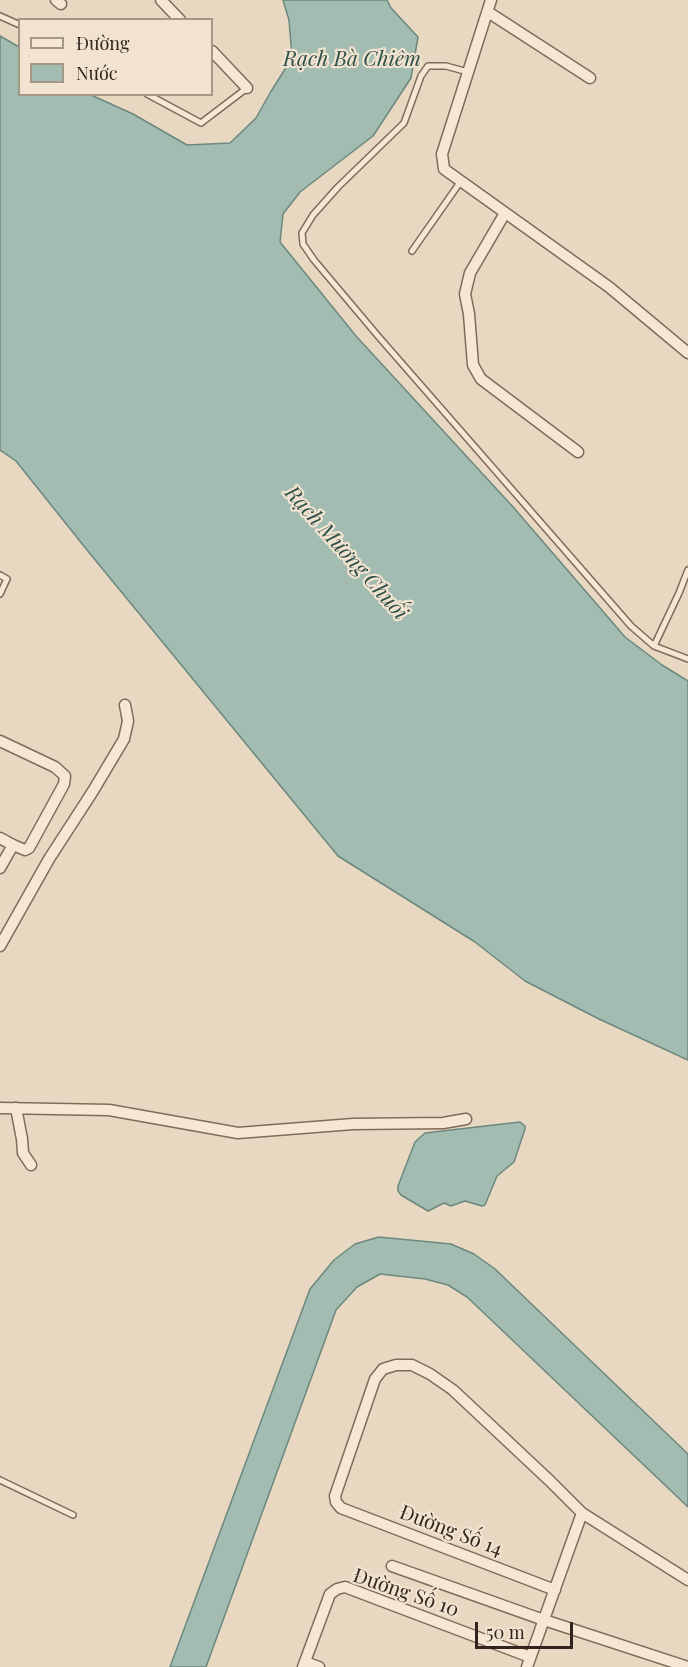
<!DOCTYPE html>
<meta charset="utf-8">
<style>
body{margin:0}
#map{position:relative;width:688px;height:1667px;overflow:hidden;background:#e9d8c1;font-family:"Playfair Display",serif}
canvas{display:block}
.legend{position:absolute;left:18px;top:18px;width:195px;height:78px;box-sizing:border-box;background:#f1e3cf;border:2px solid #a59788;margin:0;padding:8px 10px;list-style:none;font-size:18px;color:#32251d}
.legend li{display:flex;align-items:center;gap:12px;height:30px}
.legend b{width:30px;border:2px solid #a59788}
.scale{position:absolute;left:475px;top:1622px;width:98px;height:27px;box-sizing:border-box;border:3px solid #32251d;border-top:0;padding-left:8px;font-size:18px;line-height:21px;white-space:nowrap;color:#32251d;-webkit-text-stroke:4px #f1e3cf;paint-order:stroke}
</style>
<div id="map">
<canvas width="688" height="1667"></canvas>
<ul class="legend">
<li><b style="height:8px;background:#f5e7d3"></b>Đường</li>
<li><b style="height:16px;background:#a3bcb1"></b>Nước</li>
</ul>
<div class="scale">50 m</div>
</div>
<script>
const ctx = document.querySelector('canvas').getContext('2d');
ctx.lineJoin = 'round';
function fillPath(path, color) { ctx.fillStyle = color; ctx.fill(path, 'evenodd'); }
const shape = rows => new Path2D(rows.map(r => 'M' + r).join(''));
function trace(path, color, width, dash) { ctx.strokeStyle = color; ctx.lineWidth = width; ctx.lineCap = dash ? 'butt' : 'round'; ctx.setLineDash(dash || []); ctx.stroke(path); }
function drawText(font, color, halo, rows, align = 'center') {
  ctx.font = font + ' "Playfair Display",serif'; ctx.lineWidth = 4.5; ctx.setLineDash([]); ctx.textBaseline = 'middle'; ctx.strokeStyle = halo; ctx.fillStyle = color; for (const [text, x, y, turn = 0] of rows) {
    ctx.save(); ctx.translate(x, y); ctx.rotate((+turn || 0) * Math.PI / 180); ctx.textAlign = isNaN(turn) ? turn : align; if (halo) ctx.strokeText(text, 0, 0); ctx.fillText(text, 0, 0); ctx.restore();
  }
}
const water = shape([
 [283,0,387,0,391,8,418,37,411,78,373,136,300,192,283,214,280,242,356,336,514,508,625,637,662,665,688,681,688,1060,599,1019,525,981,475,942,338,856,87,550,16,461,0,450,0,36,19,47,20,94,91,95,133,114,187,145,230,143,256,118,270,93,292,58,289,20,283,0],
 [520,1122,525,1126,525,1129,514,1162,497,1176,485,1205,482,1206,465,1201,451,1206,444,1203,428,1211,401,1195,398,1191,398,1186,415,1142,425,1133,520,1122],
 [379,1237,451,1244,474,1254,495,1269,688,1454,688,1507,467,1297,448,1285,425,1279,380,1274,357,1287,336,1310,206,1667,170,1667,310,1289,334,1260,355,1244,379,1237]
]);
fillPath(water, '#a3bcb1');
trace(water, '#6b887e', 1.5);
const service = shape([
 [0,16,20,25],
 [468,72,446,66,428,66,421,76,404,123,338,187,313,215,302,233,303,244,314,260,378,336,631,626,654,646,688,659],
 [147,94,201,123,247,88],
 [412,251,461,181],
 [0,575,7,579,0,594],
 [654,646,679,593,688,570],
 [0,1480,73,1515]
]);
const minor = shape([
 [56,0,61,4],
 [161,0,180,20],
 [491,0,442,154,444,169,609,287,688,353],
 [488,12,590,78],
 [212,51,247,88],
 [505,213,470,273,465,294,469,314,473,365,481,379,578,452],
 [0,741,55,767,65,776,64,784,29,848,25,850,13,845,0,868],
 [0,838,13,845],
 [0,946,49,859,93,791,124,739,128,721,125,705],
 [0,1108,109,1110,238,1133,353,1124,443,1123,466,1119],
 [16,1108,22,1139,23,1153,31,1165],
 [392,1566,544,1620,688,1667],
 [555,1590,341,1508,336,1502,335,1496,375,1379,383,1369,396,1365,412,1365,430,1374,453,1390,550,1481,582,1513,688,1580],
 [305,1662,319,1667],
 [303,1667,330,1594,337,1589,345,1587,530,1657],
 [527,1667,582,1513]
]);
trace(service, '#816a5a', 8);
trace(minor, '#816a5a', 13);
trace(service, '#f5e7d3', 5);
trace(minor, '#f5e7d3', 10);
drawText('20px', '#32251d', '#f1e3cf', [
 ["Đường Số 14",451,1531,21],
 ["Đường Số 10",406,1593,19]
]);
drawText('italic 21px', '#2d504a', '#f1e3cf', [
 ["Rạch Bà Chiêm",352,59],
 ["Rạch Mương Chuối",346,553,48]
]);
</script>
